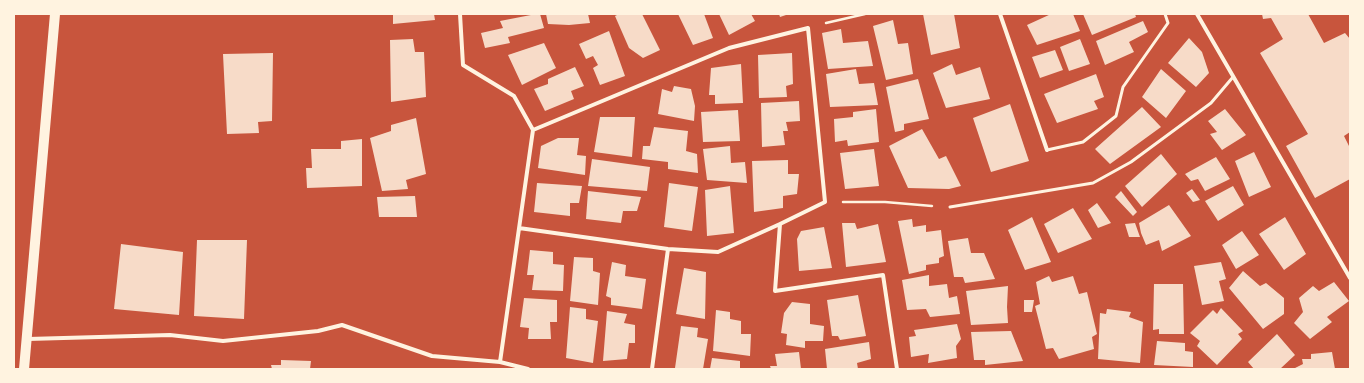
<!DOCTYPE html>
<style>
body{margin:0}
#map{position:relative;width:1364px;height:383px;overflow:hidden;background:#c8553d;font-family:"PT Sans Narrow",sans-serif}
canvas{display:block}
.frame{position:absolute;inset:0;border:15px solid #fff3e0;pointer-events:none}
</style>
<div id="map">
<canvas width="1364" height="383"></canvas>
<div class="frame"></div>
</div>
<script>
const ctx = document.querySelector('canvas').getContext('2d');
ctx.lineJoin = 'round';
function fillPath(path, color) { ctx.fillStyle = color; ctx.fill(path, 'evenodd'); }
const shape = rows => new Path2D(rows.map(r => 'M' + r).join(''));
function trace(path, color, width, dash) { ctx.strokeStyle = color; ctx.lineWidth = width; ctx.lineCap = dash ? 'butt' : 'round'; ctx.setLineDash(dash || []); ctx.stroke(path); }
fillPath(shape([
 [393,14,434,14,435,20,393,24],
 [536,14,540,14,544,28,508,37,510,43,485,48,481,33,503,28,500,21],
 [546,14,588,14,590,23,569,25,548,24],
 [619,14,642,14,660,50,643,58,629,48,615,16],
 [678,14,704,14,713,38,693,45],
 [719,14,751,14,755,21,729,35],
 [779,14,789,14,780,17],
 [923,14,954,14,960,48,931,55],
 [1051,14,1073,14,1080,31,1037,45,1027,25],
 [1083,14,1135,14,1136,17,1092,35],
 [1262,14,1308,14,1324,43,1345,33,1350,39,1350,132,1344,136,1350,148,1350,179,1315,198,1286,146,1308,134,1260,53,1283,39,1271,18,1263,19],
 [893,20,898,44,908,43,913,74,886,80,873,26],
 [1143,21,1148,32,1129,42,1134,52,1105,65,1096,41],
 [841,29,843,43,868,41,873,66,828,69,822,33],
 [609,31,625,76,600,85,593,68,598,65,593,56,586,59,579,44],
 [1189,38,1202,52,1209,73,1196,87,1168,63],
 [413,39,415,52,424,52,426,97,391,102,390,40],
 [1080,39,1090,64,1069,71,1060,47],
 [544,43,556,68,522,85,508,55],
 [1055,50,1063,70,1040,78,1032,57],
 [273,53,272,121,258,122,259,133,227,134,223,54],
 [792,53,793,84,786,86,787,97,759,98,758,55],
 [741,64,743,103,715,104,715,95,709,95,711,68],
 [952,64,956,75,980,67,990,99,946,108,933,73],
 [575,67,584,86,571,91,574,99,545,111,534,89,548,84,548,79],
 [856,69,859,84,874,83,878,105,830,107,826,74],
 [1161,69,1186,91,1166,118,1142,97],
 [1096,74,1104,97,1094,101,1098,109,1057,123,1044,94],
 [918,79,929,119,904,124,904,130,895,132,886,87],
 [674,86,691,89,695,106,694,121,658,114,662,89,672,92],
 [799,101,800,121,786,122,788,131,783,131,785,145,762,147,761,103],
 [1010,104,1029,161,991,172,973,118],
 [1142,107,1161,127,1110,164,1095,149],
 [876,109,879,142,848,146,847,140,835,142,834,119,853,117,853,112],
 [1225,109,1246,135,1222,150,1210,134,1217,132,1208,121],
 [738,110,740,141,703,142,701,112],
 [600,117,635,117,632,157,594,152],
 [416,118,426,174,406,180,408,189,382,191,370,138,391,131,391,125],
 [654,127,688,131,686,151,697,154,698,173,668,169,668,162,642,159,643,146,650,146],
 [922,129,939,159,946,156,961,186,949,189,908,188,889,146],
 [558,138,579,138,577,155,586,156,585,175,538,168,541,146],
 [362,139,362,186,307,188,306,168,312,168,311,149,341,149,341,141],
 [730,146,731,163,745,162,747,183,707,180,703,149],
 [874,149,879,186,845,189,840,153],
 [1254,152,1271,187,1249,197,1235,161],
 [1161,154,1177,174,1142,207,1125,186],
 [1216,157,1230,179,1205,191,1198,179,1191,181,1185,174],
 [592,159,650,167,647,191,588,186],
 [788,160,788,174,799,174,797,194,783,196,783,208,754,212,752,161],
 [537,183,582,186,579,203,570,203,570,216,534,212],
 [669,183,698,187,692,231,664,227],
 [730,186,734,233,707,236,705,190],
 [1233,186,1244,205,1218,221,1205,201],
 [1192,189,1200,200,1193,202,1186,193],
 [588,191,641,197,637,211,623,211,621,223,586,219],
 [1121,191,1137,212,1133,216,1115,197],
 [415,196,417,217,379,217,377,197],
 [1097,203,1111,223,1098,228,1088,210],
 [1169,205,1191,236,1162,251,1159,240,1146,245,1141,233,1139,223],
 [1073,208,1092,239,1058,253,1044,224],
 [1032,217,1051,262,1025,270,1008,230],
 [1285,217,1306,254,1284,270,1259,234],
 [912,219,913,227,926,225,926,232,941,230,944,256,939,258,939,263,926,265,926,270,909,274,898,221],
 [842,223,855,223,857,229,878,224,886,262,846,267],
 [1135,223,1140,237,1129,237,1125,224],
 [824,227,832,268,799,271,797,239,801,231],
 [1242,231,1259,255,1236,269,1222,245],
 [968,238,971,253,984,253,995,279,965,283,963,277,954,277,948,241],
 [197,240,247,240,244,319,194,316],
 [121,244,183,252,179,315,114,309],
 [530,250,553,252,553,264,564,265,563,291,532,290,534,275,527,275],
 [574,257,593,258,593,271,600,273,598,305,570,301],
 [612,262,626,265,625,276,646,279,642,309,611,305,611,298,606,296],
 [1221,262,1226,279,1219,281,1224,301,1202,305,1194,266],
 [684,268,706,272,705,319,676,314],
 [1243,271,1260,286,1266,283,1284,298,1284,314,1263,329,1229,288],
 [929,275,929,286,947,284,949,298,957,296,960,314,930,317,926,309,907,310,902,280],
 [1049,276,1052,282,1073,276,1079,294,1087,292,1097,334,1092,337,1094,349,1059,359,1053,348,1046,349,1035,306,1040,304,1036,282],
 [1334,282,1349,301,1327,317,1332,322,1310,339,1294,323,1303,312,1299,298,1313,286,1319,291],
 [1154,284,1183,284,1184,334,1159,334,1159,329,1153,330],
 [1008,286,1007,307,1008,323,971,325,966,291],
 [858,295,866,336,840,340,838,336,832,336,827,300],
 [524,298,557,300,557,322,550,322,551,339,528,339,529,328,520,327],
 [1024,300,1034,300,1032,312,1024,312],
 [792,302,810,304,810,324,824,326,823,341,805,341,805,348,786,345,787,334,781,333,784,313],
 [570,307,586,309,586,319,598,321,593,363,566,358],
 [1221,308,1243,331,1238,334,1242,339,1217,365,1197,346,1200,341,1190,333,1213,310,1217,314],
 [1107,309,1131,312,1129,317,1143,322,1140,363,1098,359,1100,313,1106,314],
 [716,310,730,312,730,319,741,321,741,334,751,334,750,356,713,351],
 [607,311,627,314,624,323,635,325,635,343,629,343,627,359,603,361],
 [957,324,961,339,956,346,957,358,928,363,929,354,911,357,909,337,916,336,914,330],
 [681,326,698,328,697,337,708,339,703,369,675,368],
 [1011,331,1023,361,985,365,985,360,974,360,971,332],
 [1277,334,1295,355,1280,369,1254,369,1248,362],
 [1157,341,1185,343,1185,351,1193,352,1193,367,1154,365],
 [869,342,871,359,857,363,858,369,827,369,825,349],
 [799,352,801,369,771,369,770,366,777,366,775,354],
 [1332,352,1335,369,1293,369,1303,364,1302,359,1311,359,1311,354],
 [712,358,740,361,740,369,710,369],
 [281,360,311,361,310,369,272,369,271,365,281,365]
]), '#f7dbc8');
trace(shape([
 [826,23,865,14],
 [843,202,885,202,932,206]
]), '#fff3e0', 2.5);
trace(shape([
 [1047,150,1083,142,1116,116,1123,87,1168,23,1165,14],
 [950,207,1093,183,1131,162,1211,103,1233,77]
]), '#fff3e0', 3);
trace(shape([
 [460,14,463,65,514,96,533,130,500,362],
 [1000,14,1047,150],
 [1197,14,1350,278],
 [533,130,729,48,808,28,825,202,780,224,775,291,883,275,897,369],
 [519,228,668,249,718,252,780,224],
 [28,339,170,335,223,341,318,331,342,325,432,356,500,362,528,369],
 [652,369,668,249]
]), '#fff3e0', 4);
trace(shape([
 [24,369,55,14]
]), '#fff3e0', 10);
</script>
